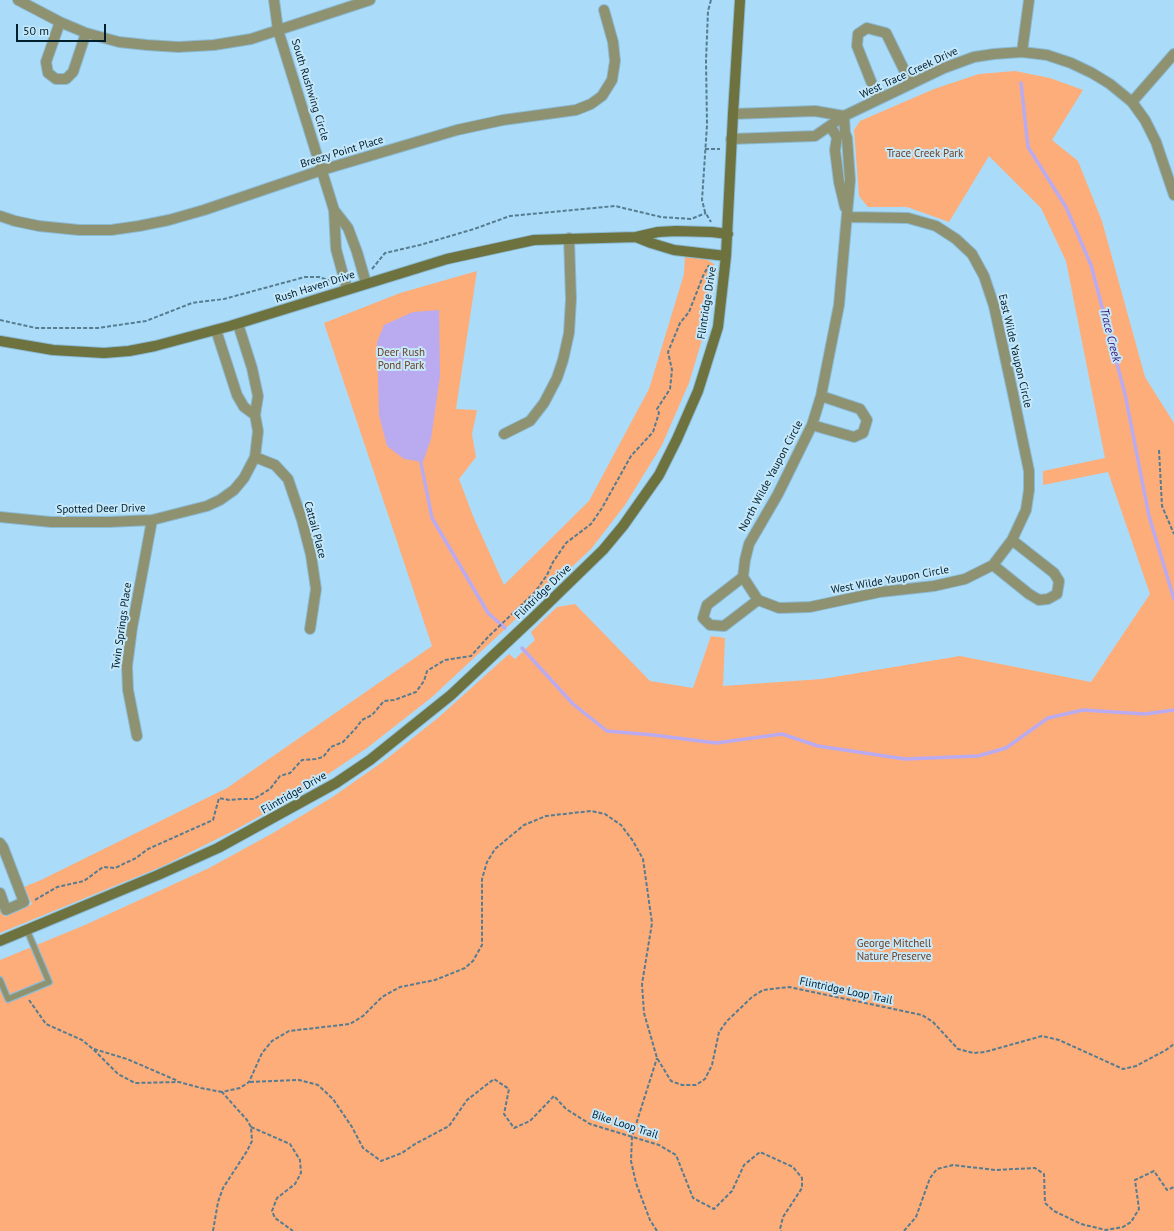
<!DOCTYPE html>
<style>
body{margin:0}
#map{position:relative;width:1174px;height:1231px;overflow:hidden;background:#aadcf9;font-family:"PT Sans",sans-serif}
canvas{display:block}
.scale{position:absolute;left:16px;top:24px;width:90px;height:18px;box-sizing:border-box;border:2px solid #011e2b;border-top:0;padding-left:5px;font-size:12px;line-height:14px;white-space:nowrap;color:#011e2b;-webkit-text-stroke:3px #c5e7fa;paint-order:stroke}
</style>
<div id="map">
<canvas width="1174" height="1231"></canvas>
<div class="scale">50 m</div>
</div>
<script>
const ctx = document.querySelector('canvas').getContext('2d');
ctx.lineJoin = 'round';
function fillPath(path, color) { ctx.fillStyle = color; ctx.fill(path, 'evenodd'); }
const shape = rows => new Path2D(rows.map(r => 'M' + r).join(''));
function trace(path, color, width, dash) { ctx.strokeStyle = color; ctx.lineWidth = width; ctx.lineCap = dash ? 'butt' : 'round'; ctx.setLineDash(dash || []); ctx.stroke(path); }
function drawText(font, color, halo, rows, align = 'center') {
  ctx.font = font + ' "PT Sans",sans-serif'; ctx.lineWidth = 4; ctx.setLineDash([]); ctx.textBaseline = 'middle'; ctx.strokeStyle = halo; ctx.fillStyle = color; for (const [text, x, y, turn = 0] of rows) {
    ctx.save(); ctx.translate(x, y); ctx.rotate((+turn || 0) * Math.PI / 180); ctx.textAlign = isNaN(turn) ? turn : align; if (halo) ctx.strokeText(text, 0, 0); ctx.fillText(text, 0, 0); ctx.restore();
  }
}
fillPath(shape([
 [1015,71,1050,78,1083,90,1052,140,1078,161,1102,221,1145,377,1174,423,1174,1231,0,1231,0,960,85,925,209,868,273,833,331,798,384,761,439,717,509,654,515,659,535,640,531,632,557,607,575,604,650,681,693,688,711,636,725,638,723,686,822,679,960,656,1091,682,1150,594,1108,472,1043,485,1043,471,1105,458,1066,261,1041,208,989,156,949,222,907,207,868,207,859,196,854,130,860,121,934,89,979,74],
 [685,256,706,259,714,264,717,274,701,343,689,383,662,445,625,505,591,549,432,697,367,748,294,797,235,830,163,866,0,933,0,908,5,917,32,904,24,887,41,880,227,788,432,646,324,323,400,293,477,271,456,409,477,410,472,434,476,457,459,479,473,516,504,585,589,501,649,389,684,274]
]), '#fdad79');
fillPath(shape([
 [439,310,440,376,431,439,423,462,404,459,387,446,379,415,377,342,384,325,413,312]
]), '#baabf1');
trace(shape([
 [1021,83,1028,147,1066,207,1091,265,1125,394,1149,516,1174,599],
 [420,458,432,518,488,613,505,628],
 [522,648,573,704,607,731,653,735,716,743,782,734,818,746,905,759,978,756,1006,748,1048,718,1083,710,1145,714,1174,710]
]), '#baabf1', 3.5);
const lane = shape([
 [0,980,8,999,49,982,27,930]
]);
const street = shape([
 [18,0,60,22,86,33,119,42,147,45,178,47,214,45,251,39,370,0],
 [274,0,278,30,334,210,336,249,347,289],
 [60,22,46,62,48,73,56,79,66,79,73,72,86,33],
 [1022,52,1029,0],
 [878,99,857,46,858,34,867,28,886,33,911,84],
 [1132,102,1174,54],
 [733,114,815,111,844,116],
 [830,126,837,137,835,150,839,182,845,207],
 [731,139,815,136,844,116,944,68,974,57,994,54,1022,52,1047,55,1071,63,1092,73,1110,84,1132,102,1145,120,1156,142,1174,195],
 [334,210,348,228,357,252,366,283],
 [0,216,15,221,39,226,79,230,111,230,139,226,169,220,204,210,322,170,457,130,503,120,576,110,591,104,602,96,612,80,615,61,613,42,604,10],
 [216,330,237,395,244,407,255,415],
 [812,425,854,437,863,433,867,420,860,409,821,396],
 [504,434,530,421,544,403,557,378,563,360,569,333,571,299,569,238],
 [255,457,275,465,288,479,302,520,311,555,316,589,310,629],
 [0,517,51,522,109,522,152,520,207,506,220,500,234,490,244,478,255,457,258,431,255,415,258,396,252,368,238,324],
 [993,565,1029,594,1039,600,1048,599,1057,594,1059,581,1054,573,1012,540],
 [743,577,707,605,703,618,710,625,724,626,758,600],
 [758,600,779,608,810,607,880,592,934,586,965,579,993,565,1012,540,1026,510,1029,490,1029,471,1012,389,994,306,984,276,972,254,956,239,936,226,908,218,847,217],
 [758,600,743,577,745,560,749,544,778,494,812,425,821,396,839,305,850,180,847,138,845,133,844,116],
 [137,736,128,690,127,666,132,628,152,520],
 [0,843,3,847,24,902,6,910,0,893]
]);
const secondary = shape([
 [636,237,651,243,674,250,726,256],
 [0,341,53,350,104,353,129,351,155,346,230,326,447,259,534,240,636,237,658,232,676,231,712,232,728,234],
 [0,941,158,875,218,848,336,783,370,760,451,695,533,618,603,550,623,526,659,475,677,439,698,391,718,327,726,256,733,114,740,0]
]);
trace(lane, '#8cbad4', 8);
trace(street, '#8cbad4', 12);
trace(secondary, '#8cbad4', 12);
trace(shape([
 [711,0,708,11,706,61,707,125,702,200,705,212,711,222],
 [705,149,720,149],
 [372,269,385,253,420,245,474,229,510,216,615,206,661,217,691,219,706,213],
 [0,320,36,328,98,328,146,321,192,303,224,299,305,277,319,277,334,282],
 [1159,450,1162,506,1174,534],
 [35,900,57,887,84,881,103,867,115,868,136,858,148,849,213,820,219,798,229,800,242,799,254,799,270,789,280,776,290,773,302,760,316,759,323,757,331,747,343,742,356,728,362,720,372,715,384,701,394,700,416,692,424,681,427,671,445,660,471,656,488,637,535,592,547,575,553,562,566,543,591,524,602,508,631,456,653,432,659,413,657,409,670,389,672,370,668,352,680,323,689,312,703,276,709,265],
 [29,1000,46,1024,82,1040,93,1049,118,1074,135,1083,179,1082,201,1088,222,1092],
 [94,1049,127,1059,178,1081],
 [250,1082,299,1080,318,1085,333,1099,352,1127,363,1148,381,1161,402,1153,415,1144,449,1126,467,1100,494,1079,509,1089,504,1114,514,1128,530,1121,554,1096,566,1109,590,1124,659,1145,676,1155,693,1198,714,1209,732,1191,744,1165,760,1152,793,1167,802,1178,802,1188,783,1217,780,1229,781,1231],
 [251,1127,290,1144,300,1160,301,1173,295,1184,277,1198,272,1211,275,1218,293,1231],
 [213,1231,218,1202,223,1188,247,1151,252,1141,251,1127,247,1120,222,1092,240,1088,249,1082,262,1053,272,1041,289,1031,350,1024,363,1016,382,997,400,987,435,980,465,968,473,961,482,945,482,879,487,862,495,849,524,825,546,816,591,811,605,814,621,825,633,841,643,859,652,923,642,984,644,1013,657,1058,671,1081,682,1085,696,1085,705,1079,712,1065,719,1032,727,1021,752,997,763,990,789,987,922,1015,933,1022,958,1049,973,1053,985,1052,1042,1036,1059,1040,1123,1069,1136,1066,1166,1050,1174,1044],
 [657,1231,650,1220,636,1183,631,1161,632,1137,657,1058],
 [904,1231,916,1217,930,1178,937,1169,953,1165,995,1170,1035,1168,1044,1174,1045,1203,1054,1211,1081,1224,1106,1230,1123,1227,1131,1222,1139,1209,1135,1180,1154,1171,1167,1190,1174,1187]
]), '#557c91', 2, [4, 2]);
trace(lane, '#8e9270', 5.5);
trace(street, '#8e9270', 10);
trace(secondary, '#6d723e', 10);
drawText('11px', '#011e2b', '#c5e7fa', [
 ["West Trace Creek Drive",909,73,-25],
 ["South Rushwing Circle",310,90,73],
 ["Breezy Point Place",342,152,-17],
 ["Rush Haven Drive",315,287,-18],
 ["Flintridge Drive",707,303,-81],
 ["East Wilde Yaupon Circle",1015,351,77],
 ["North Wilde Yaupon Circle",771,476,-62],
 ["Spotted Deer Drive",101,509,-1],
 ["Cattail Place",315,530,75],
 ["West Wilde Yaupon Circle",890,580,-10],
 ["Flintridge Drive",543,592,-44],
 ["Twin Springs Place",122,626,-82],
 ["Flintridge Drive",294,793,-30],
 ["Flintridge Loop Trail",846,991,12],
 ["Bike Loop Trail",625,1125,18]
]);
drawText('11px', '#6f4122', '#c5e7fa', [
 ["Trace Creek Park",925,154],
 ["Deer Rush",401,353],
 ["Pond Park",401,366],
 ["George Mitchell",894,944],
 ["Nature Preserve",894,957]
]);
drawText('italic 12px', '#3e177d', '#c5e7fa', [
 ["Trace Creek",1110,335,76]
]);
</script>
